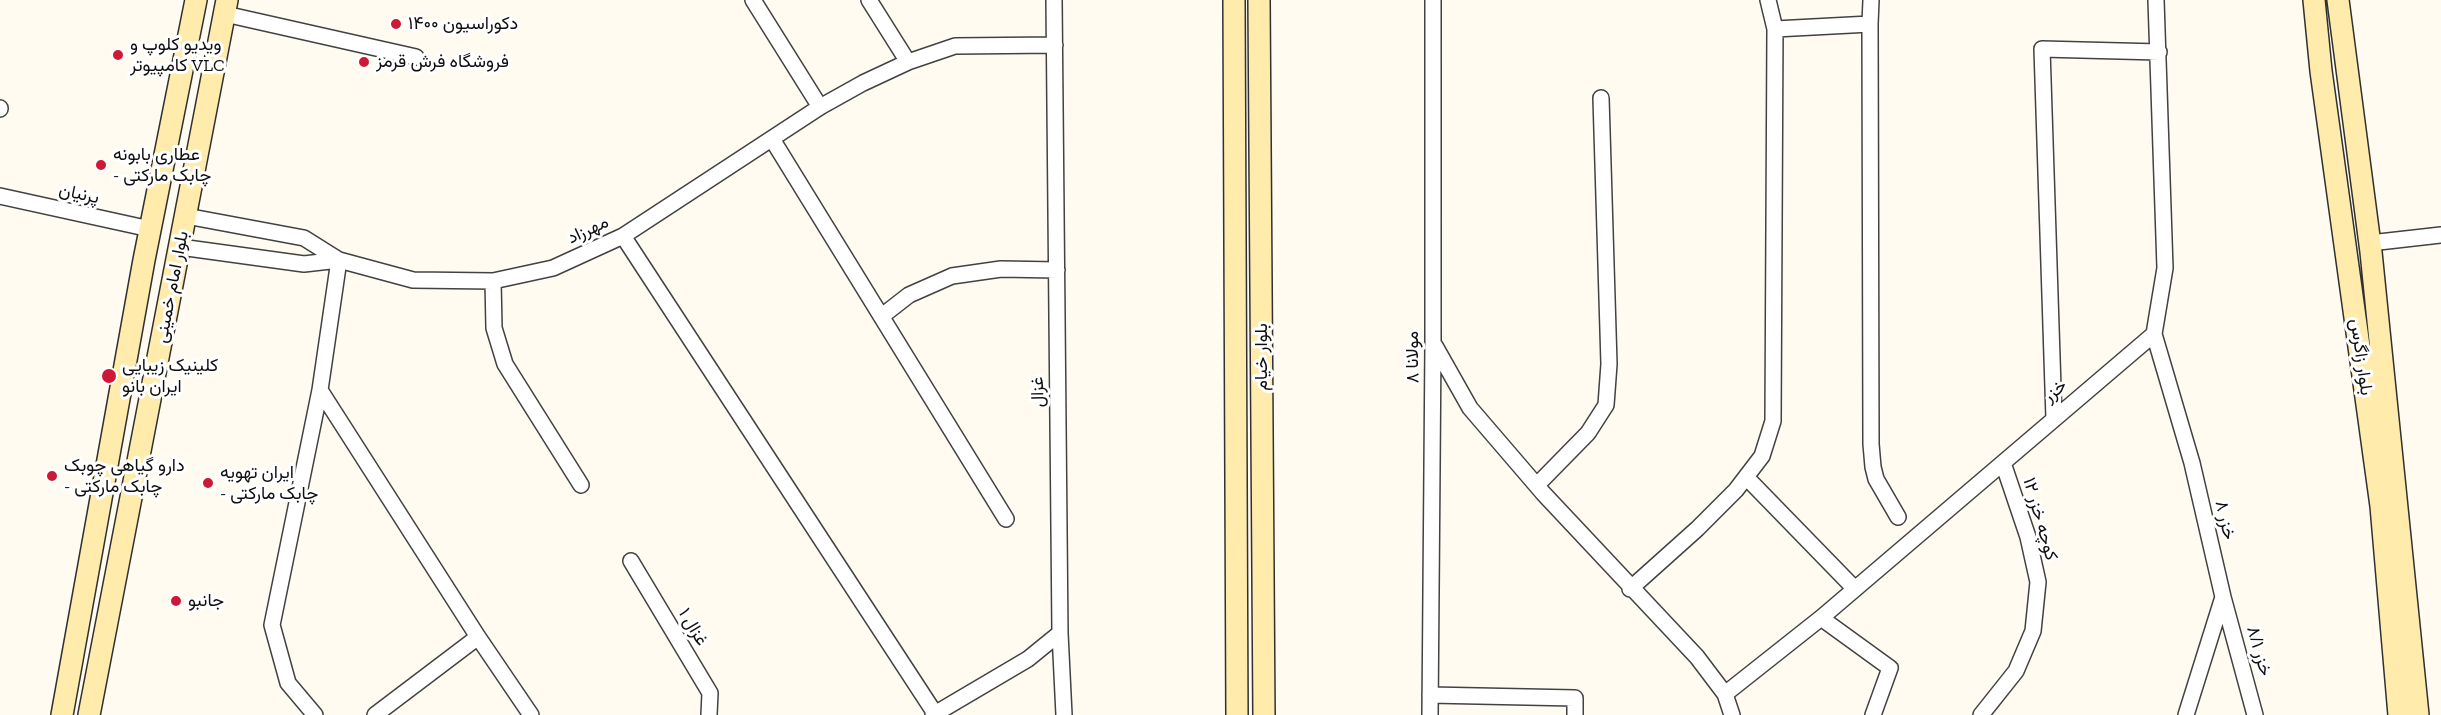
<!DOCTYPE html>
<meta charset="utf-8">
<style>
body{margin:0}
canvas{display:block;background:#fffbf1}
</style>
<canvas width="2441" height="715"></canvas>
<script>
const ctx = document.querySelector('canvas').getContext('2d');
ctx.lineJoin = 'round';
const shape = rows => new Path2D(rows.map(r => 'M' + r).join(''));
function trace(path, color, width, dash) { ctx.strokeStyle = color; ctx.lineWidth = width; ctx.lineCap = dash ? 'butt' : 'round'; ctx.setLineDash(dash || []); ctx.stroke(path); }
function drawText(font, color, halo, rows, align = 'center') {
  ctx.font = font + ' "Zilla Slab",Vazirmatn,serif'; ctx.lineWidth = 6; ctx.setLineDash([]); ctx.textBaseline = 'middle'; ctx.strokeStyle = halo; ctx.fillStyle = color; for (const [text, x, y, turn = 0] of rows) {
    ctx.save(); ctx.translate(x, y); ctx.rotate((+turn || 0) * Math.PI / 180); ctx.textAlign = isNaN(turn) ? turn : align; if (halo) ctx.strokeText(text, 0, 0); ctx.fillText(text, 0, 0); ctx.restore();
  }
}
const street = shape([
 [753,0,820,107],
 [869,0,908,62],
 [225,14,416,57],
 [1870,24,1871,444,1873,467,1876,479,1898,517],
 [1775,29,1870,24,1871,0],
 [0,109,0,108],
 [772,139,1006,519],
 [0,196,150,229],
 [186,216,304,238,339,260,413,280,493,281,553,268,623,236,820,107,863,83,908,62,955,46,1055,45],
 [623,236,936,715],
 [2370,243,2441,235],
 [180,247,304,264,339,260],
 [493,281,494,328,505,364,581,485],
 [882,316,909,295,952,276,1001,269,1057,270],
 [2154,334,2192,463,2223,597,2186,715],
 [1435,346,1470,408,1543,493,1697,657,1725,694,1732,715],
 [320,390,478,637,531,715],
 [2054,419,2042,49,2159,52],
 [1746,477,1855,589],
 [1537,485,1588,433,1606,405,1609,364,1601,98],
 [631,561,710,693,709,715],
 [1630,589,1697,529,1736,490,1762,456,1773,421,1775,29,1768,0],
 [2223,597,2255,715],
 [1821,618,1890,668,1873,715],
 [1060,633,1064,715],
 [1725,694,1821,618,2154,334,2165,268,2156,0],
 [1430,695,1575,698,1575,715],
 [315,715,288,683,272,625,320,390,339,260],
 [375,715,478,637],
 [933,715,1028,659,1060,633,1054,0],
 [1430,715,1433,343,1433,0],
 [1981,715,2016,671,2033,631,2038,582,2028,537,2003,463]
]);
const secondary = shape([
 [1234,0,1237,715],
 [1259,0,1264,715],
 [2314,0,2321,71,2381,506,2399,715],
 [2338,0,2371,252,2418,715],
 [62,715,144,260,196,0],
 [89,715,227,0]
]);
trace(street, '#424242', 18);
trace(secondary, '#313131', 24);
trace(street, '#fff', 15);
trace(secondary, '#ffebac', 21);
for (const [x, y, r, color] of [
 [396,24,6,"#ce1838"],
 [118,55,6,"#ce1838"],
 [364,62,6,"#ce1838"],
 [101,165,6,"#ce1838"],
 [109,376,8,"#ce1838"],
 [52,476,6,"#ce1838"],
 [208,483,6,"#ce1838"],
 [176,601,6,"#ce1838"]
]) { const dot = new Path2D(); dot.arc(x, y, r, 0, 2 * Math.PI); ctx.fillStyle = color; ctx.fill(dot); trace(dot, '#fff', 2); }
drawText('18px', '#0f0f0f', '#fff', [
 ["دکوراسیون ۱۴۰۰",408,24],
 ["ویدیو کلوپ و",130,45],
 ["کامپیوتر VLC",130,66],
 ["فروشگاه فرش قرمز",376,62],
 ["عطاری بابونه",113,155],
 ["- چابک مارکتی",113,176],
 ["کلینیک زیبایی",122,366],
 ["ایران بانو",122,387],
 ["دارو گیاهی چوبک",64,466],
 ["- چابک مارکتی",64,487],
 ["ایران تهویه",220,473],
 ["- چابک مارکتی",220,494],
 ["جانبو",188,601]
], 'left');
drawText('18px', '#0f0f0f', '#fff', [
 ["پرنیان",79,194,12],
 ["مهرزاد",588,230,-25],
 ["بلوار امام خمینی",172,287,-79],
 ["بلوار خیام",1262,357,-90],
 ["مولانا ۸",1413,357,-90],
 ["بلوار زاگرس",2361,357,82],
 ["خزر",2055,391,-41],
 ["غزال",1038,392,-91],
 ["کوچه خزر ۱۲",2040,519,74],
 ["خزر ۸",2225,520,77],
 ["غزال ۱",693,627,59],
 ["خزر ۸/۱",2259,651,74]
]);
</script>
